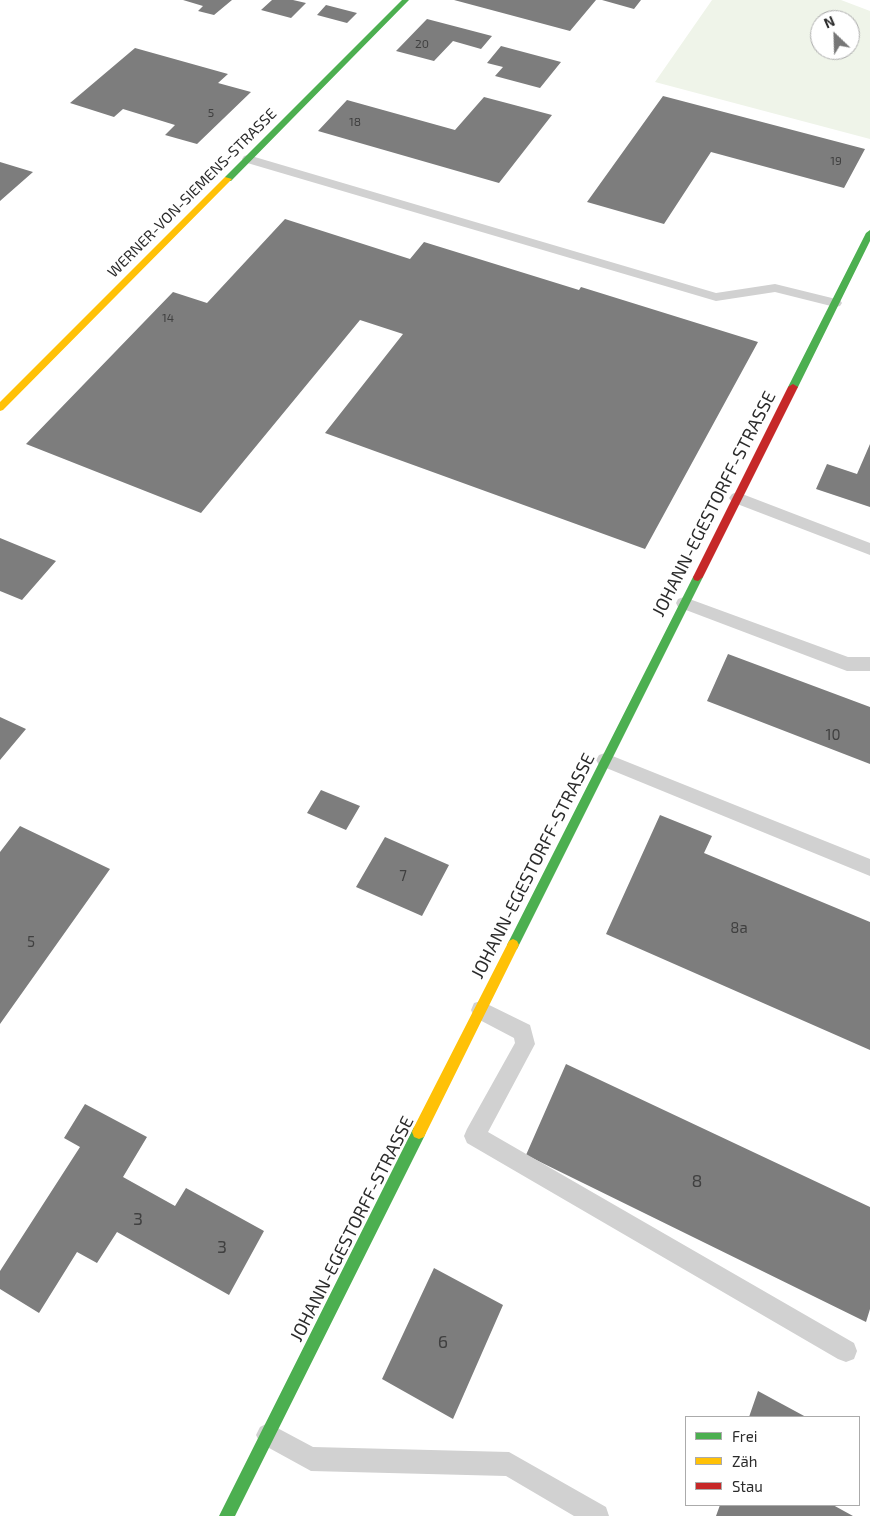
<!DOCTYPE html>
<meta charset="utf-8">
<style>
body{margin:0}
#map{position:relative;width:870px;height:1516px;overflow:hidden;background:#fff;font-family:"Exo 2",sans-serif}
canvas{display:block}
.legend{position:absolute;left:685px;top:1416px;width:175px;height:90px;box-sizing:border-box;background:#fff;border:1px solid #ababab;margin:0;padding:6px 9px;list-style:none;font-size:15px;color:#2c2c2c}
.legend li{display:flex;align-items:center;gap:10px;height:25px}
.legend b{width:25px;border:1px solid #ababab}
.north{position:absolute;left:810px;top:10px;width:50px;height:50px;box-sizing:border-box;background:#fff;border:1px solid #ababab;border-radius:50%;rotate:336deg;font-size:14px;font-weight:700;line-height:20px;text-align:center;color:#2c2c2c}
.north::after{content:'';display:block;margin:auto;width:18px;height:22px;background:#767676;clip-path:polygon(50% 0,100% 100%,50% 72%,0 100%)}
</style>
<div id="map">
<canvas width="870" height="1516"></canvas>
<ul class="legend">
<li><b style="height:6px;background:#4caf50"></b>Frei</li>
<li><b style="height:6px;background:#ffc107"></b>Zäh</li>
<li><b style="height:6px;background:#c62828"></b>Stau</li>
</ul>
<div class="north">N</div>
</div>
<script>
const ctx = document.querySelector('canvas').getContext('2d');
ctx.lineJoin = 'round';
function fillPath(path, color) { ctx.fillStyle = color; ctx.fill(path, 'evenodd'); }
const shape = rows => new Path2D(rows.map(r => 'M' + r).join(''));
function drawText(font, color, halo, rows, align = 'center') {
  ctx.font = font + ' "Exo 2",sans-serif'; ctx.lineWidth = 5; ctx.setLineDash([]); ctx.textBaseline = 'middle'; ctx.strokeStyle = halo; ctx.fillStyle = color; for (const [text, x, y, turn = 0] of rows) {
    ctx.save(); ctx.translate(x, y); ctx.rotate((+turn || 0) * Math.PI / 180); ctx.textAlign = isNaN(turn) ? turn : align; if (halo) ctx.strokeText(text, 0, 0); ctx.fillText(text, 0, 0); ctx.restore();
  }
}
fillPath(shape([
 [712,0,841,0,870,11,870,139,655,82],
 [820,20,850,20,850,50,820,50]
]), '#eff4e9');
fillPath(shape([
 [183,0,232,0,214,15,198,11,203,6],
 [272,0,293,0,306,3,291,18,261,10],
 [454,0,596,0,570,31],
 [602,0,641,0,634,9],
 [326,5,357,13,347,23,317,15],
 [427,19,492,36,481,49,453,41,434,61,396,51],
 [501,46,561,62,540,88,495,76,503,67,487,63],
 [135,48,228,74,218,83,251,92,197,144,165,135,175,125,123,109,114,117,70,103],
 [663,96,865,149,844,188,711,152,664,224,587,202],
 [484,97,552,115,499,183,318,131,347,100,455,130],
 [0,162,33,172,0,201],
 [285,219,410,259,424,242,579,290,581,287,758,342,645,549,325,433,403,334,360,320,201,513,26,444,173,292,207,303],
 [870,444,870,507,816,489,827,464,857,474],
 [0,538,56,561,22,600,0,591],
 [728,654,870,707,870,764,707,701],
 [0,717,26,729,0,760],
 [321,790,360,806,346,830,307,813],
 [660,815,712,836,704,853,870,922,870,1050,606,934],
 [20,826,110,869,0,1024,0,852],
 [385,837,449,865,422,916,356,887],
 [566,1064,870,1207,870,1309,866,1322,526,1155],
 [85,1104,147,1137,123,1177,175,1206,186,1188,264,1231,229,1295,117,1232,97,1263,77,1252,39,1313,0,1289,0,1271,80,1147,64,1138],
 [434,1268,503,1305,453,1419,382,1379],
 [758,1391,806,1417,749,1417],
 [720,1505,833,1505,853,1516,716,1516]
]), '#7d7d7d');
fillPath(shape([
 [248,155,716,293,775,284,840,300,842,303,840,306,835,307,775,292,716,301,244,162,242,159,244,156,248,155],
 [737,492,870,543,870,555,732,502,729,498,732,494,737,492],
 [684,597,848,657,870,657,870,671,847,671,678,607,676,603,678,599,684,597],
 [605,753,870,859,870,876,599,765,596,760,599,755,605,753],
 [481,1001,530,1025,535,1044,488,1132,854,1343,857,1351,854,1359,846,1362,838,1359,467,1143,464,1136,467,1129,515,1043,514,1038,474,1017,471,1010,474,1003,481,1001],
 [268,1423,313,1447,509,1452,606,1507,609,1516,574,1516,506,1476,311,1471,260,1443,256,1435,260,1427,268,1423]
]), '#d1d1d1');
fillPath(shape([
 [402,0,409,0,231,181,225,181,225,177,402,0],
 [870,230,870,241,798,387,796,389,790,389,788,387,866,233,870,230],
 [698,573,703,577,517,949,513,951,509,949,507,945,509,941,693,577,698,573],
 [419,1125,424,1127,426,1132,424,1137,235,1516,219,1516,414,1127,419,1125]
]), '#4caf50');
fillPath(shape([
 [225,177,232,179,3,410,0,411,0,402,225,177],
 [513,939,517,941,519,945,517,949,424,1137,419,1139,414,1137,412,1132,414,1127,509,941,513,939]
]), '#ffc107');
fillPath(shape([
 [793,384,798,387,703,577,698,581,694,580,693,577,788,387,793,384]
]), '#c62828');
drawText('12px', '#404040', null, [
 ["20",422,44],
 ["5",211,113],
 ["18",355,122],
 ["19",836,161],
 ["14",168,318]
]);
drawText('15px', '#2c2c2c', '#fff', [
 ["WERNER-VON-SIEMENS-STRASSE",192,193,-45]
]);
drawText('15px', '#404040', null, [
 ["10",833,735],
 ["7",403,876],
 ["8a",739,928],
 ["5",31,942]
]);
drawText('18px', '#2c2c2c', '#fff', [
 ["JOHANN-EGESTORFF-STRASSE",714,504,-63],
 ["JOHANN-EGESTORFF-STRASSE",533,866,-63],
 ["JOHANN-EGESTORFF-STRASSE",352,1229,-63]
]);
drawText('18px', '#404040', null, [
 ["8",697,1181],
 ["3",138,1219],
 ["3",222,1247],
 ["6",443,1342]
]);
</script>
